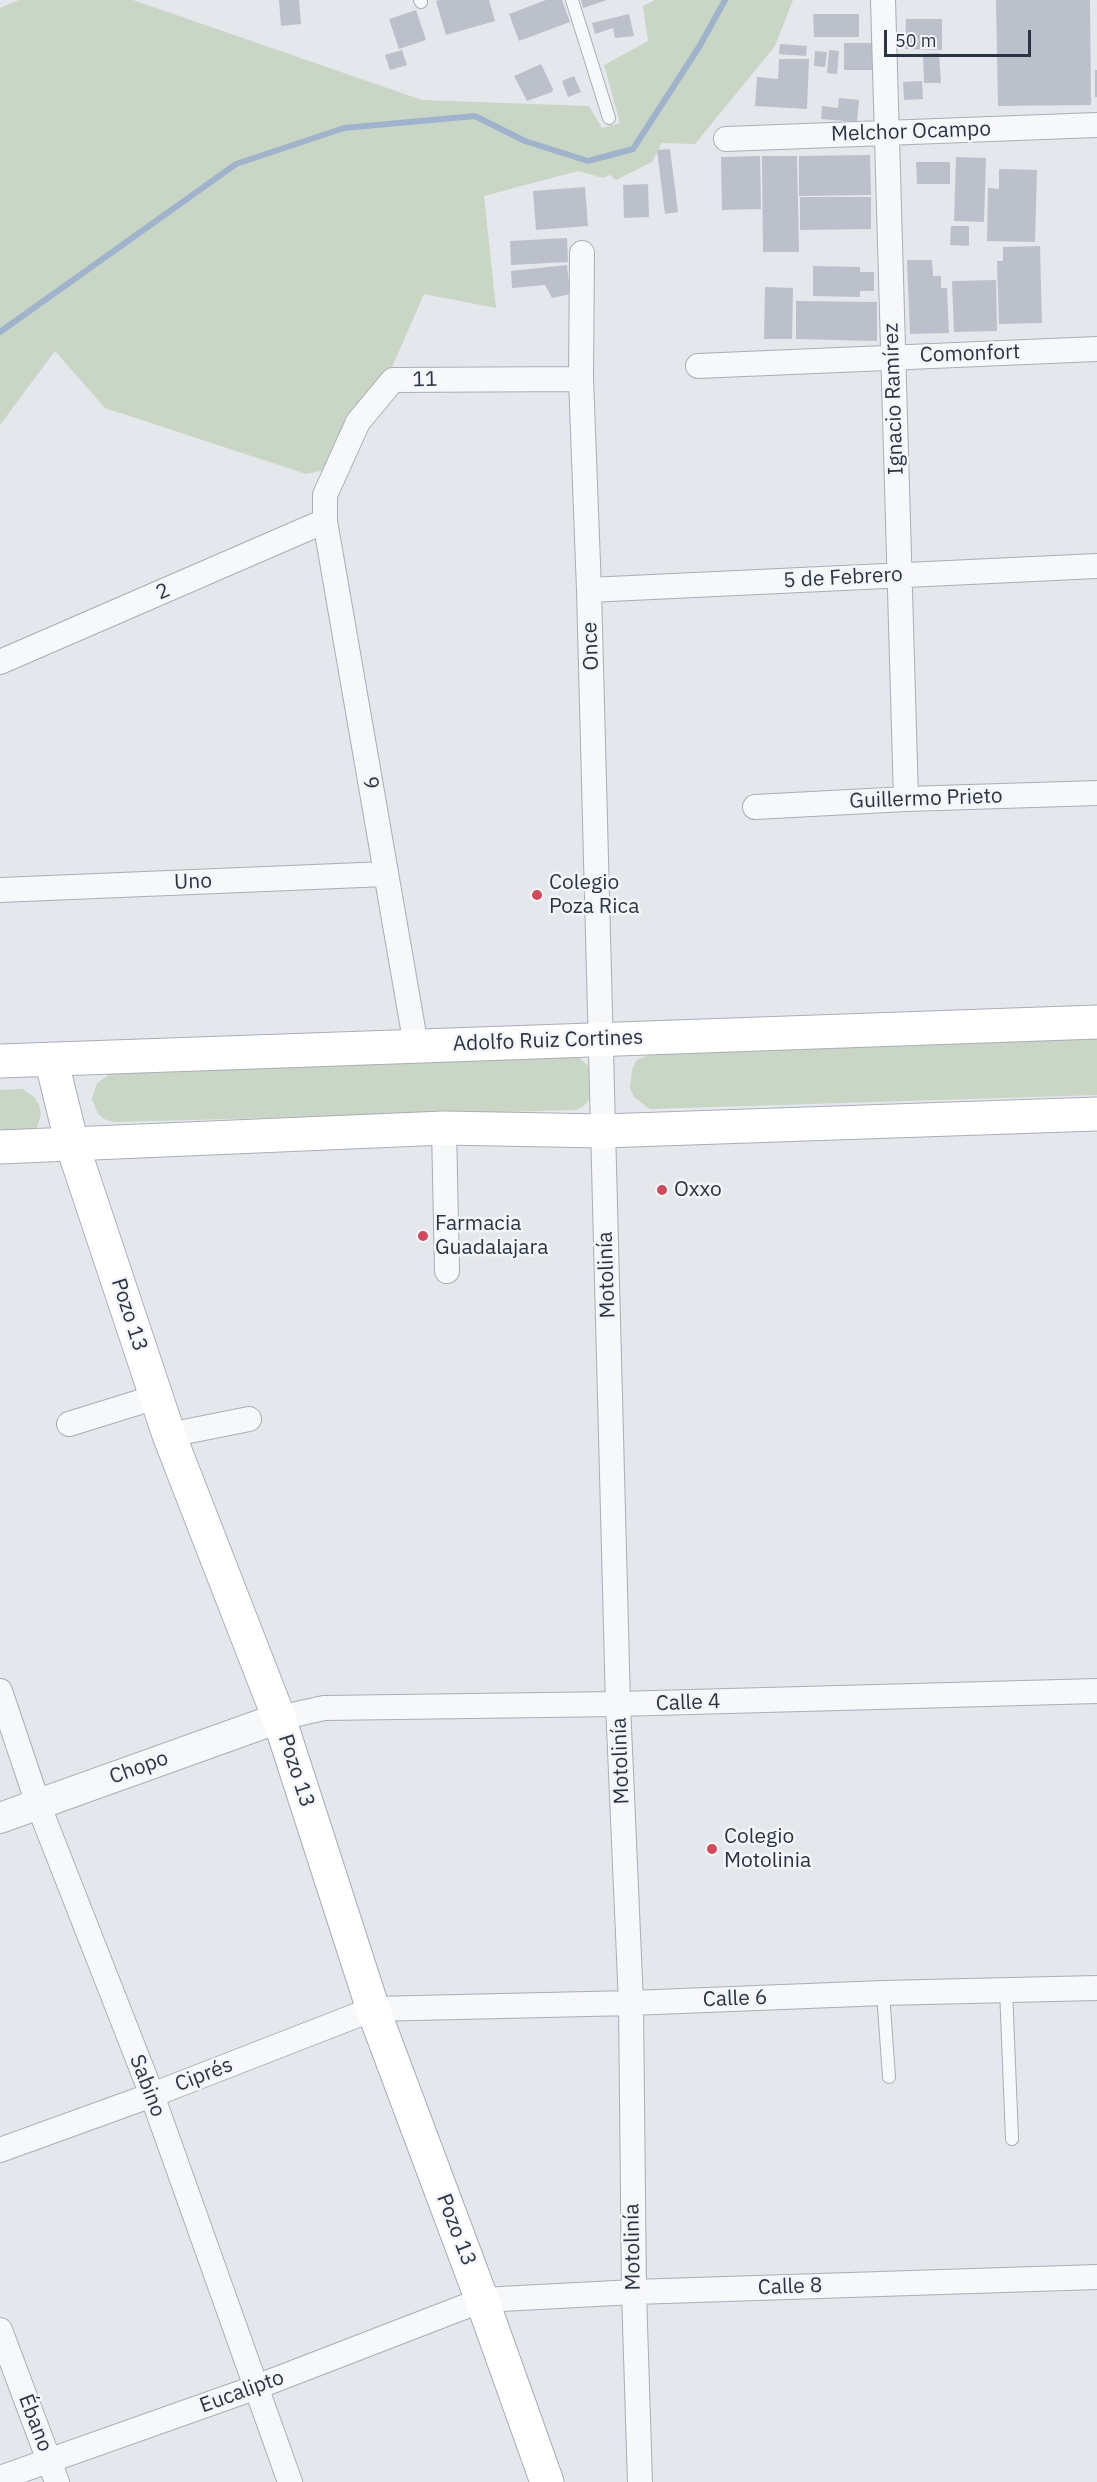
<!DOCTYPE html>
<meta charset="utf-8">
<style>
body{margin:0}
#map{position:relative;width:1097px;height:2482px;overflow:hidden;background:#e4e7ec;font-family:"IBM Plex Sans",sans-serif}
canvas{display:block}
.scale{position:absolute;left:884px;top:30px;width:147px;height:27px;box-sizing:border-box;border:3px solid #2b3445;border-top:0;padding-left:8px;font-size:18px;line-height:21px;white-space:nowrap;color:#2b3445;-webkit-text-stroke:4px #f4f6f9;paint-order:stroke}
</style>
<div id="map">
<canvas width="1097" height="2482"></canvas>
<div class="scale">50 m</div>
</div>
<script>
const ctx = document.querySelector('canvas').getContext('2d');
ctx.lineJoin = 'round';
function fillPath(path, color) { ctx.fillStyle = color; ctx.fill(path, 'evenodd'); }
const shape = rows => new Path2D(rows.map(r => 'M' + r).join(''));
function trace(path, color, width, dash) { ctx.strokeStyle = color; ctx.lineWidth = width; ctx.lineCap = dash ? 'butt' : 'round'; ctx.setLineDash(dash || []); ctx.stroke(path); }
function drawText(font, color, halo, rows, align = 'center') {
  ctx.font = font + ' "IBM Plex Sans",sans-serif'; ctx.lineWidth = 5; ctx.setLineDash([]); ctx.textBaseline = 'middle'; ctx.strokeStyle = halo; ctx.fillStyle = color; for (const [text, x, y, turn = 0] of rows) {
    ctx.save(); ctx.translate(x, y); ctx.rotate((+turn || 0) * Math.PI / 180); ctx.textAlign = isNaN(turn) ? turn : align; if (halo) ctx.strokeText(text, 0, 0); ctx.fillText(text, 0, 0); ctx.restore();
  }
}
fillPath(shape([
 [19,0,133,0,422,100,589,106,602,128,620,123,604,65,648,41,643,6,655,0,793,0,775,46,695,144,662,143,652,162,616,180,610,175,603,178,578,171,484,196,496,308,424,294,349,465,306,474,105,408,55,351,0,425,0,8],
 [1097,1038,1097,1095,650,1109,634,1097,630,1088,632,1069,637,1060,654,1053],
 [578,1057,590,1067,594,1092,585,1105,576,1110,114,1122,104,1119,98,1114,92,1099,97,1083,110,1074],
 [23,1089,35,1098,39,1105,41,1114,37,1128,31,1135,0,1140,0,1090]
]), '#c9d6c5');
trace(shape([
 [0,332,236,164,344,128,475,116,525,141,588,161,633,149,699,47,725,0]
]), '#9fb4cc', 6);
fillPath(shape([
 [279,0,299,0,301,24,281,26],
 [440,0,489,0,495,21,446,35,436,1],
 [546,0,562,0,570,22,519,41,509,14],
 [581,0,607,0,583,8],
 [996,0,1090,0,1091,105,998,106],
 [416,10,426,40,399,49,389,19],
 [629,14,634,36,615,38,613,28,595,34,592,23],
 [813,14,859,14,859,37,814,37],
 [906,19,942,19,942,50,905,49],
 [844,43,872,43,872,70,844,70],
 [780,44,807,46,806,56,779,54],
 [402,50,407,65,390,70,385,55],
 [829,50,839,51,837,74,827,73],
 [815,51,827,52,825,67,814,66],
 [939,53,941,83,924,83,923,54],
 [779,59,809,59,807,109,755,106,757,77,778,79],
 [541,64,553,89,552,92,527,101,514,76],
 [1095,70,1097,70,1097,97,1095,97],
 [574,76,581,92,568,97,562,81],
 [922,81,923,99,904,100,903,82],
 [839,98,859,100,857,122,821,119,822,106,838,108],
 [670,149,678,212,665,214,657,150],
 [870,155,871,195,799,196,799,156],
 [760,156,761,209,722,210,721,157],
 [762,156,797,156,799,252,763,252],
 [956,157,986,158,984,222,954,221],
 [916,162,950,162,950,184,917,184],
 [999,169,1037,170,1035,242,987,241,988,188,999,189],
 [648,184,649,217,624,218,623,185],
 [585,187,588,226,536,230,533,191],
 [800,197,871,197,871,229,800,230],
 [951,226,969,226,969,246,950,245],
 [567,238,568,262,511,265,510,241],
 [1040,246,1042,323,999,324,997,261,1003,261,1003,247],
 [907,260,932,260,933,276,941,276,941,288,947,288,949,333,910,334],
 [567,265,570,294,552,298,545,285,512,288,511,271],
 [813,266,860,267,860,272,874,272,874,291,860,291,860,297,813,296],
 [996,280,997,331,954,332,952,281],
 [765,287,793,288,792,339,764,339],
 [796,301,877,302,877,341,796,339]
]), '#bbc0ca');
const service = shape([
 [420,0,421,2],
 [572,0,609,118],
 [1006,1989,1012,2139],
 [883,1993,889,2077]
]);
const minor = shape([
 [883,0,906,799],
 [726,139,1097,125],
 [582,253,581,379,589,590,618,1704,631,2003,634,2292,640,2482],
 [698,366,1097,349],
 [589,590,1097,566],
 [0,662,325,521],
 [755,807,906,799,1097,793],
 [0,890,386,874],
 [416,1046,325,521,325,495,358,422,393,380,581,379],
 [444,1128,447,1271],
 [69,1424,156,1397],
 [169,1435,249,1419],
 [0,1691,38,1804,152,2095,290,2482],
 [279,1718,324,1708,618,1704,1097,1691],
 [0,2150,152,2095,373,2009,631,2003,883,1993,1097,1988],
 [0,2330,57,2482],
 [0,2478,254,2388,482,2300,634,2292,1097,2277]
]);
const tertiary = shape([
 [0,1818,279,1718]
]);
const secondary = shape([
 [51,1059,72,1144,169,1435,279,1718,373,2009,482,2300,547,2482],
 [0,1061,1097,1022],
 [0,1147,444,1128,603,1131,1097,1114]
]);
trace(service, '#a9aeb7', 14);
trace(minor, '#a9aeb7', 26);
trace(tertiary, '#a9aeb7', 32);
trace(secondary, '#a9aeb7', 35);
trace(service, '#f7f8fa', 12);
trace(minor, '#f7f8fa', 24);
trace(tertiary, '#f7f8fa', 30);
trace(secondary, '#fff', 33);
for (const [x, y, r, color] of [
 [537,895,6,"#d1495b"],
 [662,1190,6,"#d1495b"],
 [423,1236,6,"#d1495b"],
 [712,1849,6,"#d1495b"]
]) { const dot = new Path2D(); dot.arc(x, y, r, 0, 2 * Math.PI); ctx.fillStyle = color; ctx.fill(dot); trace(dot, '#f4f6f9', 2); }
drawText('21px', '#2b3445', '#f4f6f9', [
 ["Melchor Ocampo",911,132,-2],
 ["Comonfort",970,354,-2],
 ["11",425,380,-1],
 ["Ignacio Ramírez",894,399,-92],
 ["5 de Febrero",843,578,-3],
 ["2",163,592,-24],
 ["Once",591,646,-92],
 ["9",370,783,80],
 ["Guillermo Prieto",926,799,-2],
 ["Uno",193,882,-2],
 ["Adolfo Ruiz Cortines",548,1041,-2],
 ["Motolinía",607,1275,-92],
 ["Pozo 13",129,1315,72],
 ["Calle 4",688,1703,-2],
 ["Motolinía",621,1761,-92],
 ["Chopo",139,1768,-20],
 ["Pozo 13",296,1771,72],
 ["Calle 6",735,1999,-2],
 ["Ciprés",204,2075,-21],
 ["Sabino",147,2086,69],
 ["Pozo 13",456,2230,69],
 ["Motolinía",633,2247,-91],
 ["Calle 8",790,2287,-2],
 ["Eucalipto",242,2392,-20],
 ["Ébano",35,2423,69]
]);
drawText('21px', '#2b3445', '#f4f6f9', [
 ["Colegio",549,883],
 ["Poza Rica",549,907],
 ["Oxxo",674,1190],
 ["Farmacia",435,1224],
 ["Guadalajara",435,1248],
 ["Colegio",724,1837],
 ["Motolinia",724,1861]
], 'left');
</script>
